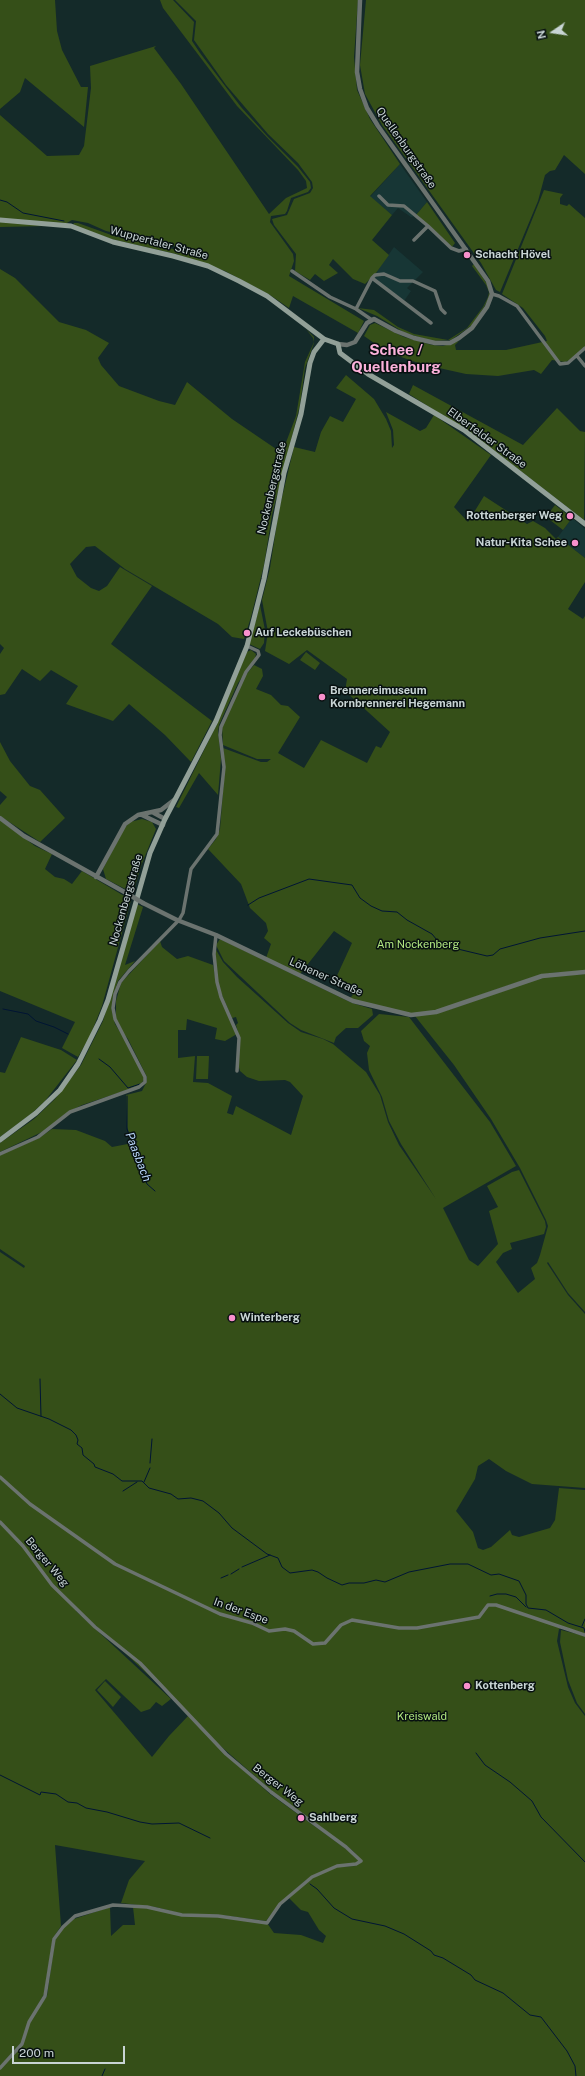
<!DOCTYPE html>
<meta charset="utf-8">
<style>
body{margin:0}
#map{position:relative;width:585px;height:2076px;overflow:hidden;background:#142a29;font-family:"Public Sans",sans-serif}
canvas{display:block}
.north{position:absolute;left:533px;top:12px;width:40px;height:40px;-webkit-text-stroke:3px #071010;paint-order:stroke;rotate:257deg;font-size:11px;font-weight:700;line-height:16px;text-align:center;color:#c8d4d4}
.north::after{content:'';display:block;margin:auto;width:14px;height:18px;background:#c8d4d4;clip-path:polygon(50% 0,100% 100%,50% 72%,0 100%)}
.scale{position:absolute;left:12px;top:2046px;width:113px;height:18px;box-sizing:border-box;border:2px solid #c8d4d4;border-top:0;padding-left:5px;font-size:12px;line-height:14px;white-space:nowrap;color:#c8d4d4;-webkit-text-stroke:3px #071010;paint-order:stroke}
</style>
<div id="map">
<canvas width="585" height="2076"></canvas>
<div class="north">N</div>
<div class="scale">200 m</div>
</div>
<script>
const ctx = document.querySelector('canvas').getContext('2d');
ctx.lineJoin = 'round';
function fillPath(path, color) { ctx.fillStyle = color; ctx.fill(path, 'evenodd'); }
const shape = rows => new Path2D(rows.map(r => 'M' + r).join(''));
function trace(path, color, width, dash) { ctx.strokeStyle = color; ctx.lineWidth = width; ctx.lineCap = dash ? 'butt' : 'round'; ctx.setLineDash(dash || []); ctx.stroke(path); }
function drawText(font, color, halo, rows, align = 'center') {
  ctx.font = font + ' "Public Sans",sans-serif'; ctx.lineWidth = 3; ctx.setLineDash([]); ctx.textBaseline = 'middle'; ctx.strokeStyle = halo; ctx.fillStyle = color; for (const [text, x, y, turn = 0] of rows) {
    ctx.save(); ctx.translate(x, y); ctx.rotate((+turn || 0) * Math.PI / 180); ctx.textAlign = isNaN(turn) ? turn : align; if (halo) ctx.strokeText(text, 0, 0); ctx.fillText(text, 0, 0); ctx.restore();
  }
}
fillPath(shape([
 [400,164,427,202,415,216,411,217,398,208,392,215,370,197],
 [394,247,423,272,407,288,411,291,404,301,373,277],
 [572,518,585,529,585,558,558,537]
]), '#173635');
fillPath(shape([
 [0,0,55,0,57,31,62,50,81,87,88,87,84,127,25,78,20,92,0,109],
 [160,0,173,0,194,22,192,41,200,53,241,107,268,137,298,167,310,182,311,188,308,192,291,198,287,211,285,214,271,216,270,222,293,254,294,261,289,276,364,321,358,333,293,296,289,308,270,295,225,271,176,254,111,239,73,225,74,223,78,223,114,236,205,256,200,252,106,231,88,223,72,220,65,224,47,226,0,227,0,115,47,156,79,155,84,146,91,88,90,66,156,46,154,48,181,84,269,214,286,198,307,188,306,181,298,170,237,106,163,8],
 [175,0,358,0,354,57,357,90,370,119,400,164,370,196,392,215,372,240,389,255,376,273,365,284,353,279,333,259,329,265,338,273,324,281,315,274,310,280,295,271,296,254,274,225,272,219,287,215,294,199,310,193,313,188,312,182,298,163,268,134,226,85,194,40,196,21],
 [366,0,585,0,585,174,564,155,555,170,550,171,545,175,538,201,500,292,496,290,481,263,382,125,365,94,360,65],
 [544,190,563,194,560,198,560,204,567,206,569,204,585,218,585,347,572,359,565,362,552,360,541,374,534,370,498,376,466,374,421,364,387,352,364,336,370,325,375,323,404,337,432,345,443,346,459,341,455,345,456,350,506,350,547,341,545,336,523,308,502,294],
 [427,202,455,243,452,247,416,215],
 [474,264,489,287,490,295,484,307,472,325,451,340,433,341,405,333,377,316,358,308,374,310,398,327,414,334,448,340,467,328,483,307,488,297,489,292,486,285,472,266],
 [0,269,15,278,59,322,86,330,109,343,98,358,101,365,119,386,159,401,175,405,187,382,232,419,282,453,296,416,305,362,314,342,313,338,306,329,314,337,314,343,305,368,300,405,272,515,264,565,251,617,244,639,232,637,218,624,125,569,95,546,86,547,70,564,77,577,91,588,99,591,107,586,120,567,152,586,111,644,212,721,191,762,165,735,129,704,113,721,66,704,78,686,51,670,40,681,22,669,5,694,0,695,0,654,4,648,0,644],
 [346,375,374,399,386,419,391,431,392,448,394,445,393,430,386,412,420,431,426,428,434,415,491,455,454,507,468,522,484,496,527,524,533,521,545,528,556,539,558,537,585,558,585,582,568,609,583,619,585,616,585,971,551,973,512,984,438,1010,411,1014,349,999,353,995,335,980,352,943,334,931,300,974,266,958,271,944,264,938,268,931,266,923,250,908,241,884,208,849,216,839,220,829,225,766,223,748,261,762,267,762,271,759,257,759,223,745,222,726,245,676,254,665,262,669,263,676,256,689,271,695,281,705,288,706,300,717,278,753,304,768,321,740,367,763,376,746,381,748,390,732,345,691,347,679,307,650,289,664,265,651,268,632,262,600,270,568,279,510,294,447,315,452,321,432,330,416,343,422,356,399,336,388],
 [413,385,523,445,557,408,580,431,585,432,584,520,478,438,409,394],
 [555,505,572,518,563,530,546,517],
 [260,605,265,630,264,643,260,649,249,644],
 [251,650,256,654,255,658,238,683,219,725,218,732,221,759,218,795,199,773,179,808,176,807,217,724,247,652],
 [306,652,320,663,315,670,300,660],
 [0,742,10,761,30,786,40,790,65,818,40,842,0,816,0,805,7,797,0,791],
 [142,819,152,822,156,829,141,866,133,893,106,879,103,869,124,828,130,822],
 [0,820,35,846,52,854,45,869,55,877,64,879,72,884,82,871,131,900,102,1006,90,1036,78,1057,62,1048,75,1022,0,991],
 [137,904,143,907,125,965,135,961,118,981,113,996,112,1011,115,1024,125,1040,144,1075,144,1080,139,1086,82,1105,68,1112,44,1131,0,1152,0,1143,34,1119,55,1099,81,1065,103,1021],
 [220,939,352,1003,372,1009,373,1015,358,1028,346,1028,336,1037,334,1043,301,1030,290,1023,224,961,216,945],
 [160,941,162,947,177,959,188,956,213,965,218,992,237,1034,225,1041,215,1039,217,1028,187,1019,186,1030,178,1030,178,1058,195,1056,193,1082,208,1083,232,1096,227,1113,233,1115,236,1106,291,1135,303,1096,290,1082,285,1080,259,1081,247,1077,240,1071,238,1064,240,1039,236,1025,238,1023,236,1017,232,1018,219,988,215,965,215,948,223,962,237,977,288,1023,301,1032,323,1039,333,1044,366,1072,380,1095,388,1122,399,1145,436,1199,401,1144,389,1121,382,1097,369,1070,367,1053,370,1046,364,1041,361,1031,379,1014,409,1017,490,1122,516,1166,443,1208,469,1260,478,1266,498,1244,489,1211,498,1207,487,1186,512,1172,519,1170,545,1221,546,1227,544,1234,510,1243,512,1249,503,1253,496,1262,518,1293,535,1279,531,1268,537,1263,540,1255,548,1226,546,1220,520,1168,491,1119,454,1065,415,1016,448,1010,543,977,585,974,585,1312,568,1293,548,1262,547,1263,568,1295,585,1314,585,1488,532,1484,506,1471,489,1459,478,1466,475,1479,456,1511,473,1532,478,1548,483,1550,491,1547,510,1530,512,1535,519,1537,550,1528,555,1520,559,1488,585,1490,585,1634,565,1627,559,1629,557,1641,568,1687,575,1703,585,1716,585,2076,0,2076,0,2069,23,2045,29,2022,47,1996,55,1940,64,1927,74,1919,110,1907,111,1936,123,1925,135,1925,133,1907,148,1908,181,1915,219,1917,267,1923,274,1933,301,1935,323,1943,326,1936,319,1930,308,1912,301,1910,289,1898,308,1881,318,1875,337,1867,355,1866,362,1861,353,1851,272,1791,216,1742,173,1698,78,1609,76,1611,171,1699,162,1706,156,1702,150,1709,141,1712,106,1679,95,1690,152,1757,169,1736,188,1716,234,1762,270,1794,353,1854,359,1861,355,1864,338,1865,306,1880,280,1903,266,1921,221,1915,183,1914,155,1907,121,1903,129,1880,145,1861,55,1845,61,1926,53,1938,44,1994,28,2022,21,2043,0,2066,0,1252,24,1268,25,1266,0,1249,0,1155,39,1138,52,1129,76,1130,105,1141,112,1147,138,1142,129,1133,127,1127,126,1095,142,1091,146,1083,147,1077,128,1039,120,1029,116,1019,116,1001,121,983],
 [21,1037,61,1050,77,1060,45,1101,31,1114,0,1137,0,1072,5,1073],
 [197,1056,209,1056,208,1079,196,1079],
 [561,1630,585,1636,585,1714,577,1703,568,1680,560,1642],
 [105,1681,121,1697,113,1707,97,1690]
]), '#354f18');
trace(shape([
 [0,200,7,202,23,213,64,221],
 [248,905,259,898,309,879,352,885,360,898,371,906,382,911,397,912,407,920,432,934,441,945,487,956,493,955,500,949,540,938,585,931],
 [3,1009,28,1014,36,1021,54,1027,68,1034],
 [99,1059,110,1067,128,1088,140,1084],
 [127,1096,127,1129,147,1184,155,1191],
 [40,1379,41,1416],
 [0,1394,17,1408,49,1419,71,1430,76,1435,78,1440,77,1444,82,1448,83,1455,94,1464,95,1467,113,1474,122,1481,142,1481,149,1488,171,1494,178,1499,191,1498,203,1501,219,1513,232,1528,267,1554,278,1558,282,1567,290,1573,312,1570,318,1572,327,1578,342,1585,349,1583,364,1583,376,1580,385,1582,409,1572,450,1564,468,1564,491,1575,499,1574,519,1581,526,1595,526,1604,528,1608,546,1610,568,1623,584,1628,585,1632],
 [150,1463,152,1439],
 [144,1482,150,1468],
 [123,1491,137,1482],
 [242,1567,270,1555],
 [231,1574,239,1569],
 [221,1578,228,1575],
 [490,1596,497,1594,506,1594,516,1597,526,1607],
 [582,1626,585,1619],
 [476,1753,485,1765,510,1782,532,1801,541,1817,585,1862],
 [0,1775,40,1795,41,1792,56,1794,68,1802,77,1803,86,1808,107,1812,140,1822,152,1824,179,1823,210,1838],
 [310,1884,317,1889,334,1908,352,1919,385,1926,404,1934,431,1951,434,1955,443,1958,471,1975,475,1980,503,1993,530,2015,541,2017,567,2051,575,2066,576,2076],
 [102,2076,105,2069]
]), '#001534', 1);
trace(shape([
 [379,196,388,205,404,206,428,226,414,240],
 [428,226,451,248,459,251,466,249],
 [292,271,330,297,356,309,372,320],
 [372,278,431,323],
 [492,294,499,296,517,306,560,364,568,363,585,348],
 [356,309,372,278,375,275,384,274,400,281,413,281,435,291,441,309,445,313],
 [577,356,585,366],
 [216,935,214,954,217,982,221,997,239,1038,237,1071],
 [0,1154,38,1137,70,1112,139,1087,145,1082,145,1077,115,1019,113,1008,115,994,120,982,129,971,179,920,183,913,191,869,217,834,224,767,220,735,221,727,246,672,259,655,258,651,247,646],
 [0,1477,30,1504,115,1564,220,1614,252,1623,269,1631,285,1629,294,1631,313,1644,325,1643,341,1625,352,1620,399,1628,417,1628,479,1617,488,1605,496,1605,585,1635],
 [0,1522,23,1546,52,1585,95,1627,140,1663,226,1754,271,1792,346,1847,361,1861,356,1864,337,1866,312,1877,280,1904,267,1923,218,1916,182,1915,147,1907,113,1905,75,1916,63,1927,54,1939,45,1996,29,2022,22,2044,0,2068]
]), '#6b736f', 3.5);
trace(shape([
 [338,344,347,345,355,342,367,323,374,319,396,331,414,338,435,343,450,343,459,338,472,328,487,307,492,294,488,281,378,126,367,108,360,89,357,72,360,0],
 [154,813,165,819],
 [142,815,163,825],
 [0,818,24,836,128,894],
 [96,877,125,824,138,815,161,810,174,800],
 [143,903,177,920,216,935,353,1001,411,1015,436,1012,542,976,585,972]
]), '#6b736f', 4.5);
trace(shape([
 [0,220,71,226,113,242,173,256,208,266,239,281,267,296,324,339,338,344,340,353,368,374,464,430,585,524],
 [0,1140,36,1113,60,1090,78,1064,100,1020,108,1000,150,853,165,819,216,721,247,646,264,579,284,473,301,414,310,363,314,352,324,339]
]), '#92a098', 5);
trace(shape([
 [128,894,143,903]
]), '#6b736f', 4.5);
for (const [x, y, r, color] of [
 [467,255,4,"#f890cc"],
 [570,516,4,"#f890cc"],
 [575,543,4,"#f890cc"],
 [247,633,4,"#f890cc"],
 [322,697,4,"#f890cc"],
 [232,1318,4,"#f890cc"],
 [467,1686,4,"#f890cc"],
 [301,1818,4,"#f890cc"]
]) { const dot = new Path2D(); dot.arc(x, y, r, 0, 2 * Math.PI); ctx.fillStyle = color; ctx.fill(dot); trace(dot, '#071010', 1.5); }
drawText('11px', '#c8d4d4', '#071010', [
 ["Quellenburgstraße",406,148,55],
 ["Wuppertaler Straße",159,243,15],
 ["Elberfelder Straße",487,438,36],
 ["Nockenbergstraße",272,488,-77],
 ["Nockenbergstraße",126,900,-74],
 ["Löhener Straße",326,977,24],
 ["Berger Weg",47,1562,50],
 ["In der Espe",241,1611,20],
 ["Berger Weg",278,1785,38]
]);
drawText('bold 11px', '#c8d4d4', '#071010', [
 ["Schacht Hövel",475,255],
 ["Rottenberger Weg",562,516,"right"],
 ["Natur-Kita Schee",567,543,"right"],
 ["Auf Leckebüschen",255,633],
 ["Brennereimuseum",330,691],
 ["Kornbrennerei Hegemann",330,704],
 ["Winterberg",240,1318],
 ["Kottenberg",475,1686],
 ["Sahlberg",309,1818]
], 'left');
drawText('11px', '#b2e880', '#071010', [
 ["Am Nockenberg",418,945],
 ["Kreiswald",422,1717]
]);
drawText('italic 12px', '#b8d5f8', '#071010', [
 ["Paasbach",138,1157,69]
]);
drawText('bold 15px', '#fbb1da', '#071010', [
 ["Schee /",396,350],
 ["Quellenburg",396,367]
]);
</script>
